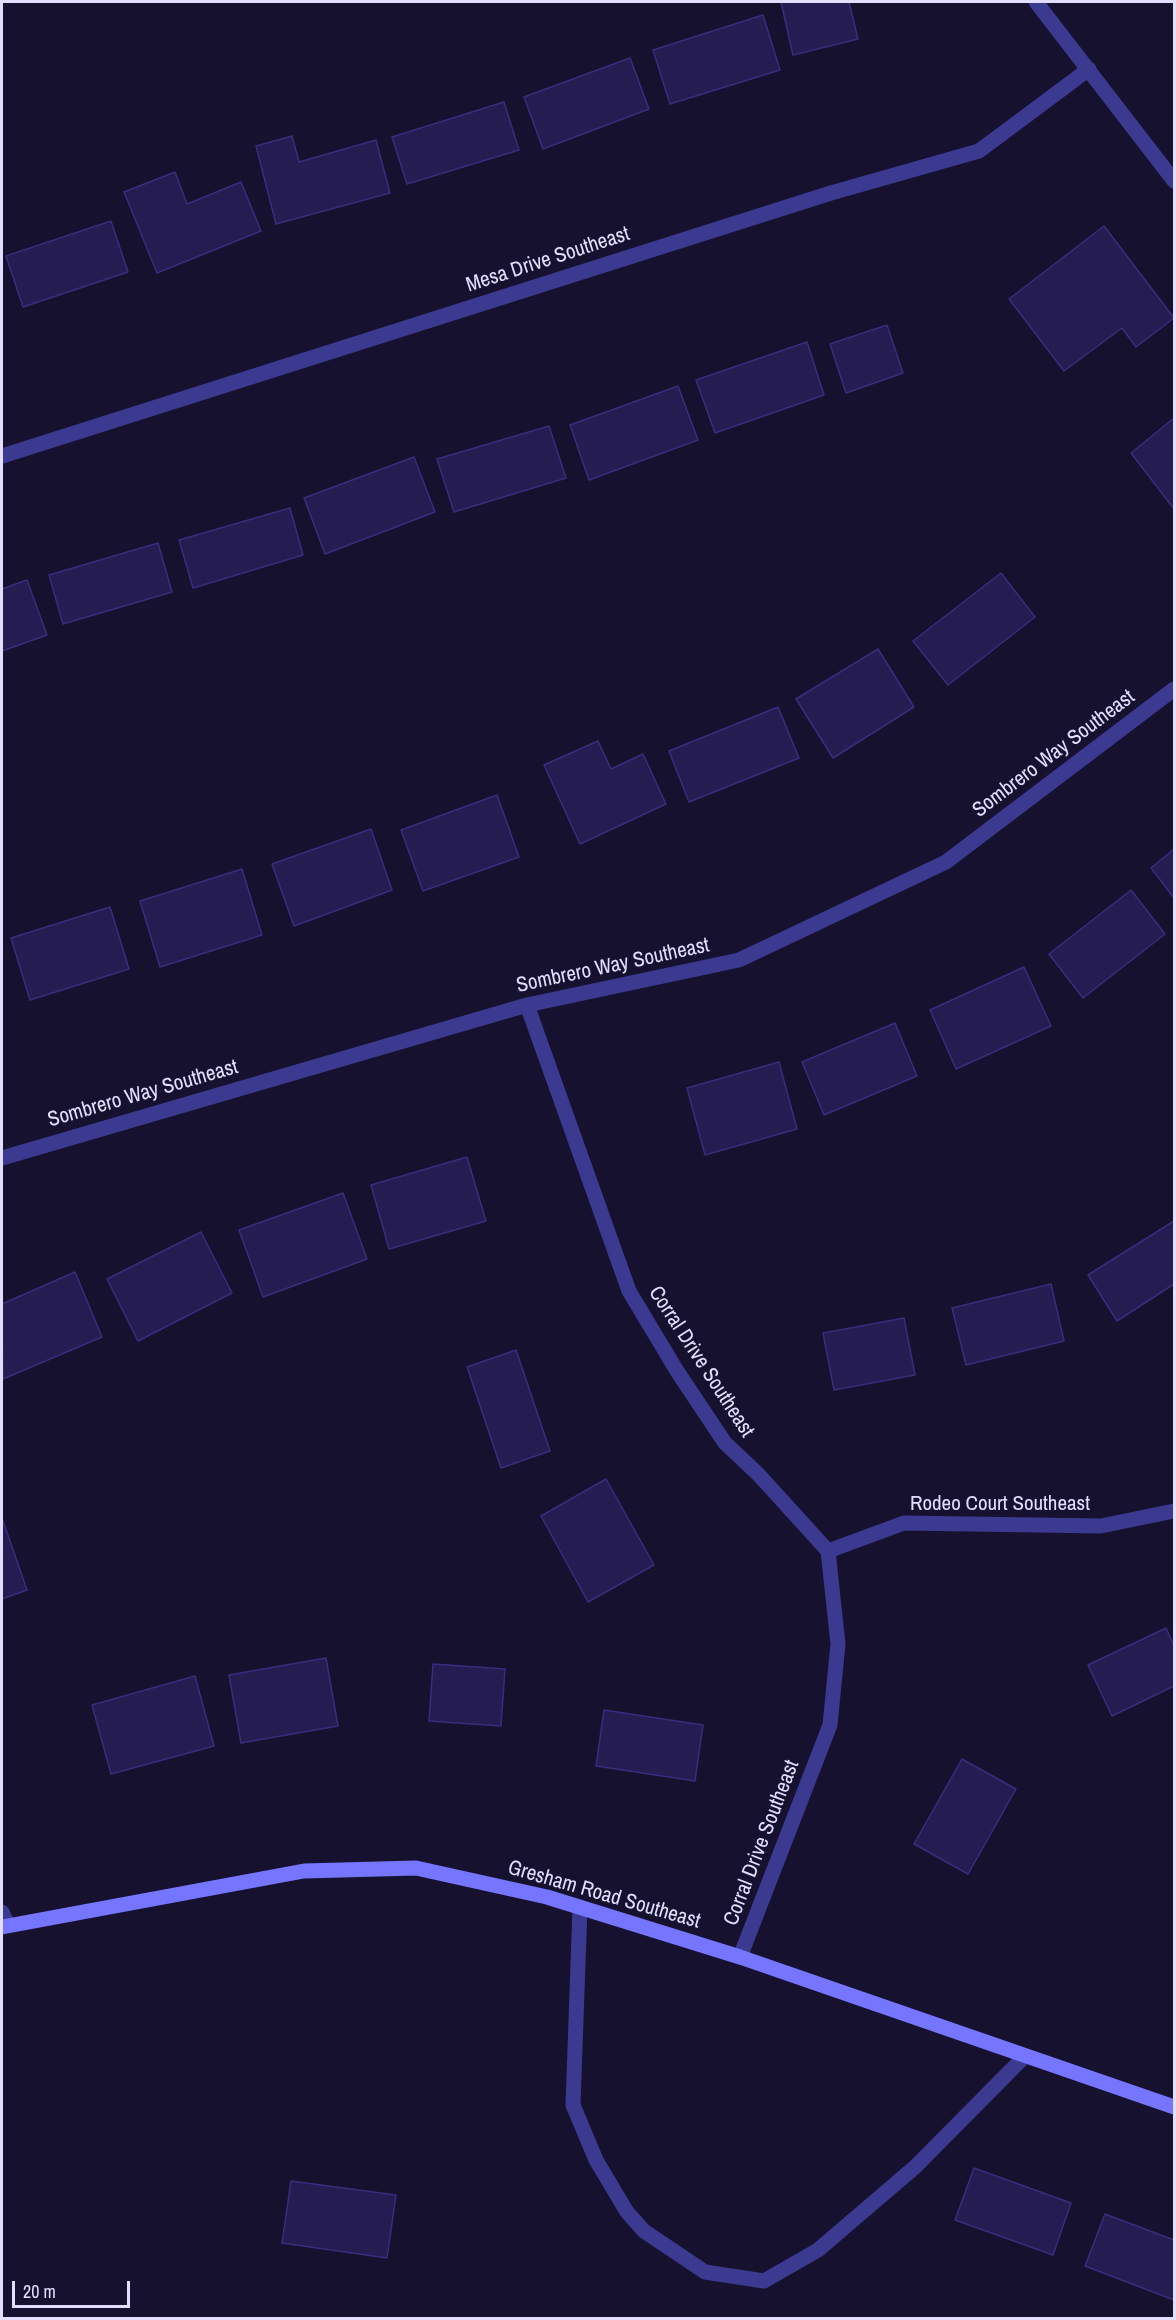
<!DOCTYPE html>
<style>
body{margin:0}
#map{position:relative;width:1176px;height:2320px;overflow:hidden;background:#15112f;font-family:"Archivo Narrow",sans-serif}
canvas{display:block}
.frame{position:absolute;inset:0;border:3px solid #e1deff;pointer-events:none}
.scale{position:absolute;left:12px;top:2281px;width:118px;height:27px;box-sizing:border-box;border:3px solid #e1deff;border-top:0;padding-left:8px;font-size:18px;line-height:21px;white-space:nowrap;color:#e1deff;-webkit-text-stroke:4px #15112f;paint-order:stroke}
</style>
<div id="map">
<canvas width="1176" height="2320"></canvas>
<div class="frame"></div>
<div class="scale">20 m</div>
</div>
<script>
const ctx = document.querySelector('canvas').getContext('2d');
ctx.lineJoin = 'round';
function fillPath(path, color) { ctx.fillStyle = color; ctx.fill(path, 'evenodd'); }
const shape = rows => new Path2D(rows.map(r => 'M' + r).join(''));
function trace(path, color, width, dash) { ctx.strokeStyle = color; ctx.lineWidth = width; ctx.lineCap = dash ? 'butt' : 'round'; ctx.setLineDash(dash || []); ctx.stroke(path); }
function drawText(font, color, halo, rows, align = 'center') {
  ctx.font = font + ' "Archivo Narrow",sans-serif'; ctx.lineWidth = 6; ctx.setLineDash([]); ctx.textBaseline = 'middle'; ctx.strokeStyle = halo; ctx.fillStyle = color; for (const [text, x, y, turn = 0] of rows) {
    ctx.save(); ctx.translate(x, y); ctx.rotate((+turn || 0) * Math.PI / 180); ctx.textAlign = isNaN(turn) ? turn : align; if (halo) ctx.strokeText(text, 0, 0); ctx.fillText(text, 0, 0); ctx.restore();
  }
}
const building = shape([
 [781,2,849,2,858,39,793,55,781,2],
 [763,15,780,70,670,104,653,50,763,15],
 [630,58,649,109,543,149,524,97,630,58],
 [504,102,519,150,407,184,392,137,504,102],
 [292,136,299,162,376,140,390,193,276,224,256,146,292,136],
 [175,172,187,204,241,182,261,231,157,273,124,192,175,172],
 [111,221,128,272,23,307,6,256,111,221],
 [1104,226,1174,318,1136,347,1122,328,1064,371,1009,299,1104,226],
 [887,325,903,373,846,393,830,344,887,325],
 [807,342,824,395,715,433,696,380,807,342],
 [678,386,698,440,589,480,570,425,678,386],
 [1174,418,1174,509,1131,453,1174,418],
 [549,426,566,478,454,512,437,459,549,426],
 [414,457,435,512,325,554,304,498,414,457],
 [290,508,303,555,193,588,179,540,290,508],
 [158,543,172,592,63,624,49,575,158,543],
 [1001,573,1035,617,948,685,913,641,1001,573],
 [27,580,47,635,2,651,2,589,27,580],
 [878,649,914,707,833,758,796,699,878,649],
 [778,707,799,758,689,802,669,751,778,707],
 [598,741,611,769,643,754,666,804,580,844,544,765,598,741],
 [497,795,519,857,423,891,401,830,497,795],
 [371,829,392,890,294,926,272,864,371,829],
 [1174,849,1174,898,1151,868,1174,849],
 [242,869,262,935,160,967,140,901,242,869],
 [1131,890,1165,934,1083,998,1049,954,1131,890],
 [110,907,129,969,30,1000,11,938,110,907],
 [1024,967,1051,1026,956,1069,930,1010,1024,967],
 [895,1023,917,1076,824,1115,802,1062,895,1023],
 [779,1062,797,1129,705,1155,687,1088,779,1062],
 [467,1157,486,1221,389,1249,371,1185,467,1157],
 [343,1193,367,1259,263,1297,239,1230,343,1193],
 [1174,1221,1174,1284,1117,1321,1088,1275,1174,1221],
 [201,1232,232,1293,138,1341,107,1279,201,1232],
 [75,1272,102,1337,3,1379,2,1304,75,1272],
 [1051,1284,1064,1341,966,1365,952,1308,1051,1284],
 [904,1318,915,1375,834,1390,823,1333,904,1318],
 [516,1350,550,1451,501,1468,467,1367,516,1350],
 [606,1479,654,1565,588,1602,541,1516,606,1479],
 [2,1518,27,1590,2,1599,2,1518],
 [1166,1628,1174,1646,1174,1686,1112,1716,1088,1665,1166,1628],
 [326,1658,338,1726,241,1743,229,1675,326,1658],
 [433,1664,505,1669,501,1726,429,1721,433,1664],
 [195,1676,214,1746,111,1774,92,1705,195,1676],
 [604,1710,703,1725,695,1781,596,1766,604,1710],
 [962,1759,1016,1789,968,1874,914,1844,962,1759],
 [974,2168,1071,2203,1053,2255,955,2220,974,2168],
 [291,2181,396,2195,387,2258,282,2243,291,2181],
 [1105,2214,1174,2240,1174,2300,1085,2266,1105,2214]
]);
fillPath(building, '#251c51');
trace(building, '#3b2c7e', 1.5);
trace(shape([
 [580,1907,573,2105,596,2160,627,2212,644,2231,705,2272,764,2281,818,2250,915,2167,1025,2056]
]), '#3b3a90', 15);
trace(shape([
 [1036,2,1174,181],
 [2,456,831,193,979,151,1089,69],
 [527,1005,629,1291,677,1371,725,1443,758,1474,828,1551,838,1644,830,1725,740,1957],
 [2,1158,527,1005,739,960,946,862,1174,689],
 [828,1551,904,1523,1101,1526,1174,1511],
 [2,1912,8,1925]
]), '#3b3a90', 15);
trace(shape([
 [2,1927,304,1871,416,1868,547,1897,740,1957,1174,2107]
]), '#7575ff', 15);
drawText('21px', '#e1deff', '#15112f', [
 ["Mesa Drive Southeast",548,260,-18],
 ["Sombrero Way Southeast",1054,754,-37],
 ["Sombrero Way Southeast",613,966,-12],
 ["Sombrero Way Southeast",143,1094,-16],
 ["Corral Drive Southeast",701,1362,57],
 ["Rodeo Court Southeast",1000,1504],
 ["Corral Drive Southeast",762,1843,-69],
 ["Gresham Road Southeast",604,1895,16]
]);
</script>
